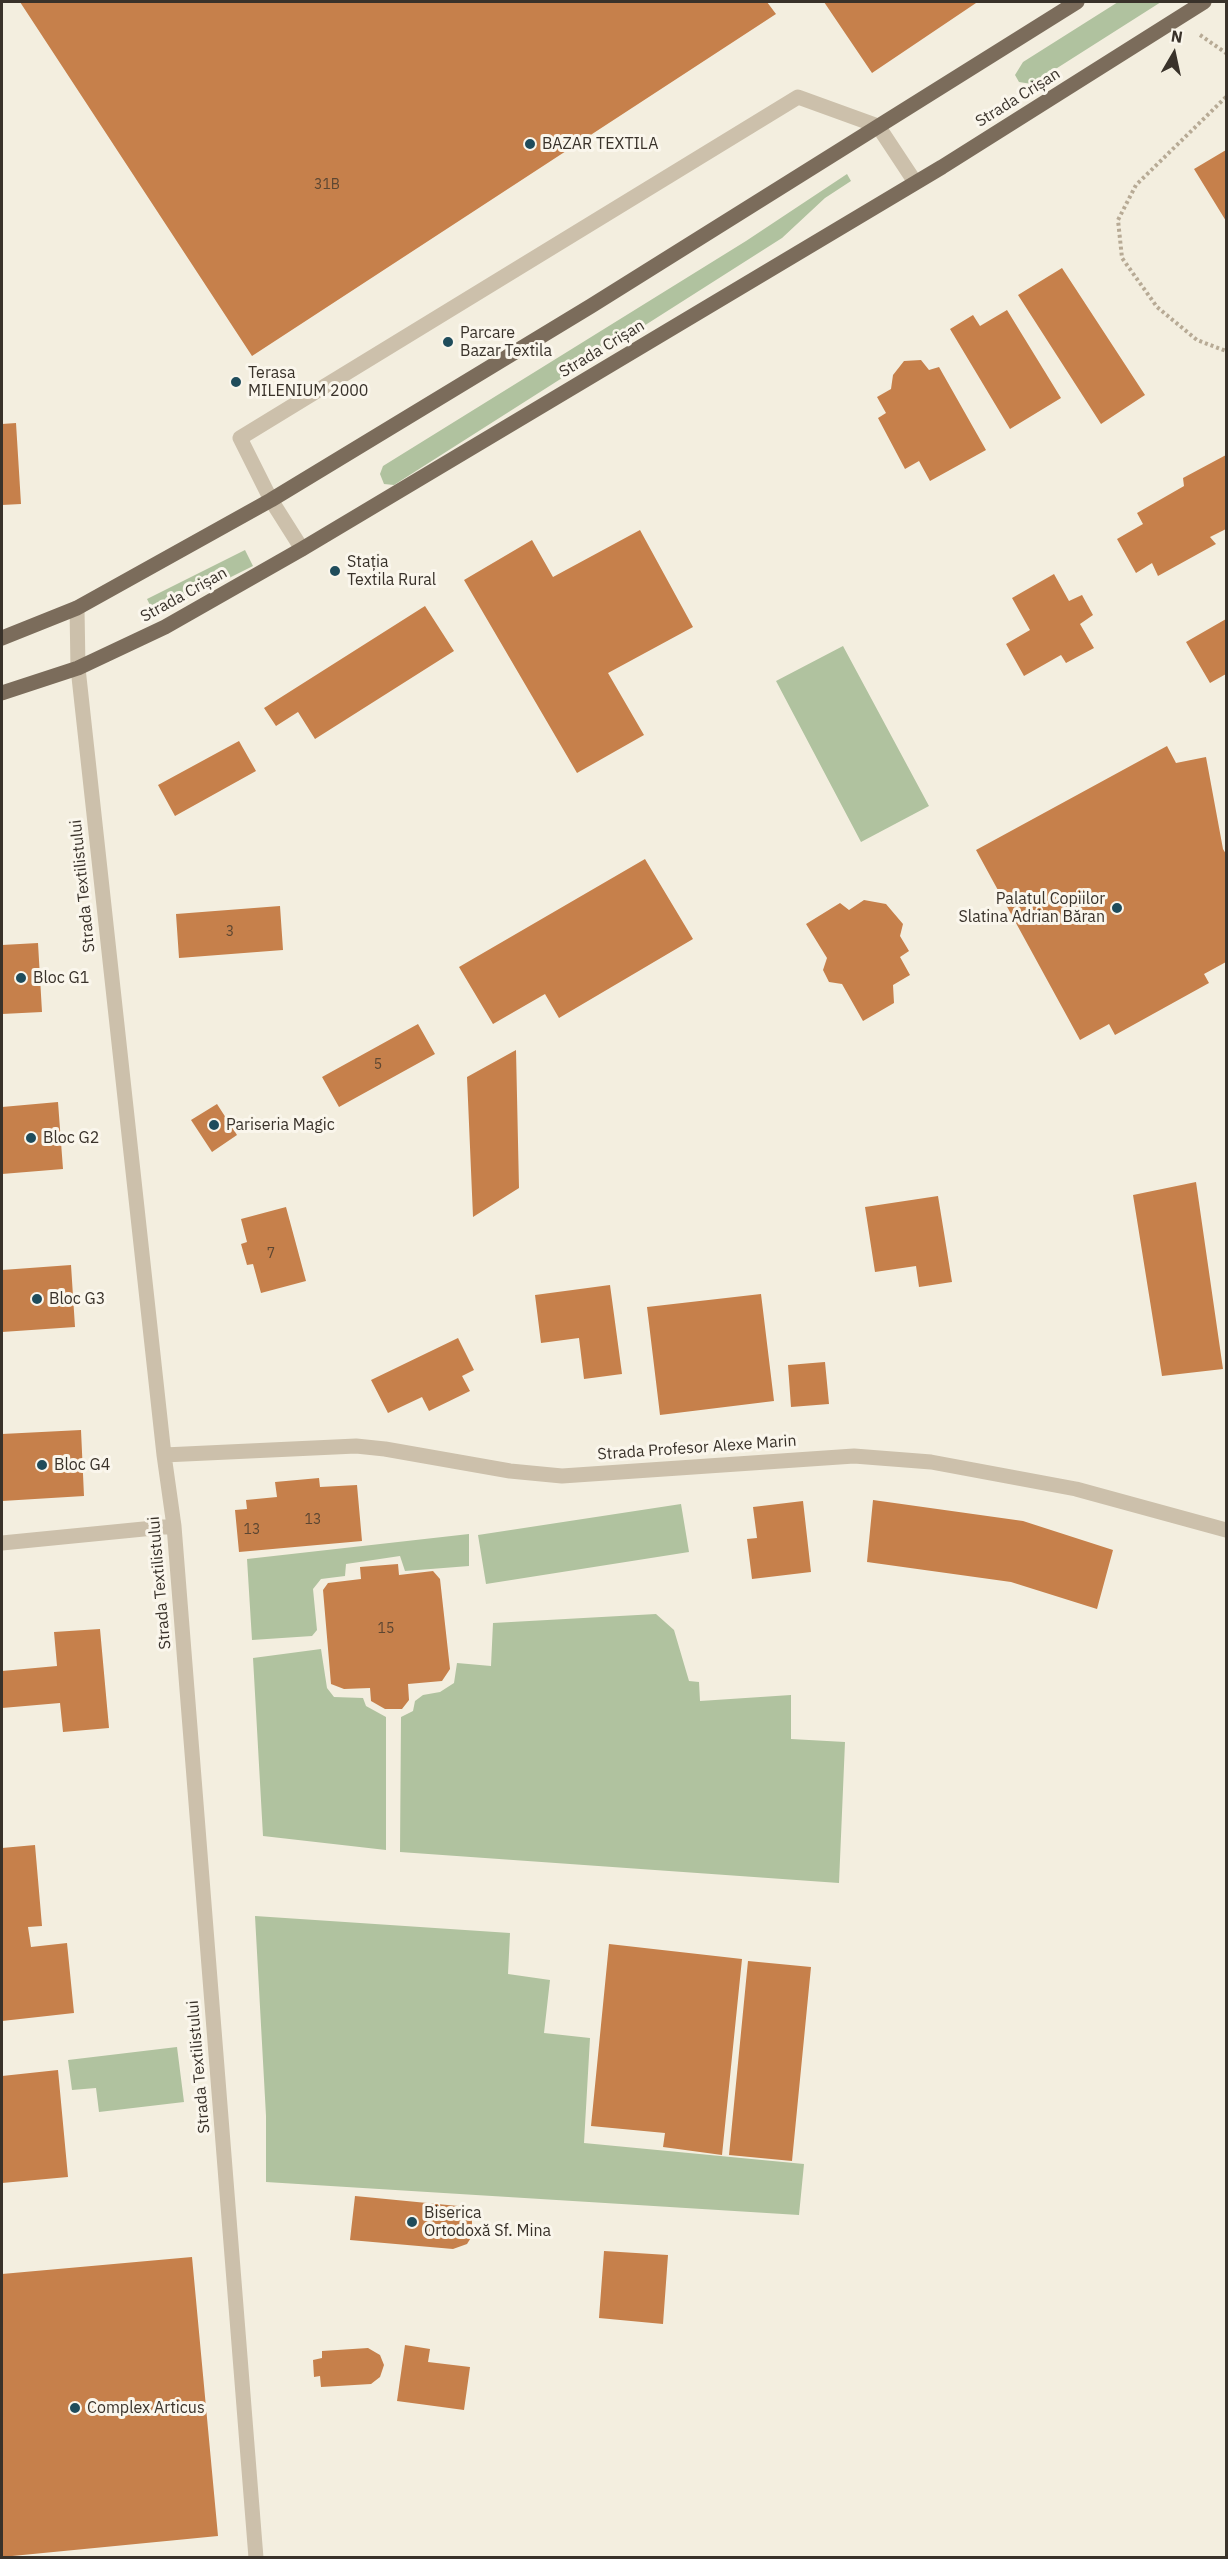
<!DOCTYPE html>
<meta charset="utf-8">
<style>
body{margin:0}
#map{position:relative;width:1228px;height:2559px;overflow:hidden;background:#f3eedf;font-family:"IBM Plex Sans",sans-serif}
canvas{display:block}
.frame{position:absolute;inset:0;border:3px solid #39322a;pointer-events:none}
.north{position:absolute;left:1144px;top:24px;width:60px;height:60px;-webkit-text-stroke:4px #faf6ec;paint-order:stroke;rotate:9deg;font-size:16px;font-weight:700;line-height:24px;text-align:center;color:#39322a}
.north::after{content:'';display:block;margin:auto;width:21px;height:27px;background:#39322a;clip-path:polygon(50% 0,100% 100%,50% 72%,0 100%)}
</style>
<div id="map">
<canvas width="1228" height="2559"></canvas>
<div class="frame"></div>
<div class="north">N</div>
</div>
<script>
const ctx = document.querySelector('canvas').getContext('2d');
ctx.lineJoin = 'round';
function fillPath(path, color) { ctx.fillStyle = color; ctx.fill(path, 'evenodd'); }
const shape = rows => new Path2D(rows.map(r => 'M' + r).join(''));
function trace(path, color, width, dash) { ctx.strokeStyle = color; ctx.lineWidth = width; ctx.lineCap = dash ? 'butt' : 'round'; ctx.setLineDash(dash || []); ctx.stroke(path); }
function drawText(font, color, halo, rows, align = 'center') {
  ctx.font = font + ' "IBM Plex Sans",sans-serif'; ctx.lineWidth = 6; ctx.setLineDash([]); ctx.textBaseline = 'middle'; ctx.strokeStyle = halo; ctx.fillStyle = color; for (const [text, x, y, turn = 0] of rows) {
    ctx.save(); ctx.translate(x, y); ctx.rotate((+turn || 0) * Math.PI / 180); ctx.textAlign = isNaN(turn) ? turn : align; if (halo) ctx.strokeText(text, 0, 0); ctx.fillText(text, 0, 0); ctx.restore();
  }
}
fillPath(shape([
 [1118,2,1161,2,1032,84,1019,82,1015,75,1023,62],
 [847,174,851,181,825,198,782,238,394,485,384,484,380,474,383,466,746,241],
 [245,550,253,566,155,615,147,599],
 [843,646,929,806,861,842,776,681],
 [681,1504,689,1552,486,1584,478,1535],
 [469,1534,469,1566,405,1571,400,1556,346,1564,345,1576,321,1579,313,1589,317,1630,312,1636,252,1640,247,1559],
 [656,1614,674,1630,689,1681,699,1682,700,1701,791,1695,791,1739,845,1742,839,1883,400,1852,401,1717,413,1711,415,1701,423,1695,440,1692,454,1683,457,1663,491,1666,493,1623],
 [321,1649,327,1688,334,1697,363,1698,366,1706,386,1717,386,1850,263,1836,253,1658],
 [255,1916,510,1933,508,1974,550,1980,544,2033,590,2038,584,2143,804,2164,799,2215,266,2182,266,2116],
 [177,2047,184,2102,99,2112,96,2088,72,2090,68,2060]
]), '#b0c29f');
fillPath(shape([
 [20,2,767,2,776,14,252,356],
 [824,2,975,2,976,3,872,73],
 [1226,150,1226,221,1194,169],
 [1062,268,1145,395,1101,424,1018,295],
 [1007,310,1061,398,1010,429,950,329,973,315,980,326],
 [921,360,929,370,939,367,986,450,930,481,919,461,905,469,878,418,886,413,877,397,891,389,893,375,904,361],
 [16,423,21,504,2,505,2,424],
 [1226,455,1226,529,1210,537,1216,544,1158,576,1152,563,1136,573,1117,539,1143,524,1137,513,1184,486,1183,478],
 [640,530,693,627,608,673,644,735,577,773,464,580,532,540,553,577],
 [1054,574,1069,601,1082,595,1093,615,1080,624,1094,648,1066,663,1061,655,1024,676,1006,644,1030,630,1012,598],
 [425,606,454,651,315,739,298,712,276,726,264,708],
 [1226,619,1226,674,1210,683,1186,642],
 [239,741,256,771,175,816,158,785],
 [1167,746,1176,763,1206,757,1223,849,1226,854,1226,962,1204,974,1209,983,1115,1035,1109,1024,1080,1040,976,850],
 [645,859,693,939,559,1018,545,994,493,1024,459,967],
 [864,900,886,904,903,924,900,936,909,951,900,957,910,975,893,985,894,1003,863,1021,842,984,829,982,823,970,827,958,806,924,840,903,849,910],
 [280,906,283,950,179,958,176,914],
 [38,943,42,1012,2,1014,2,945],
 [418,1024,435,1054,339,1107,322,1077],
 [516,1050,519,1188,473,1217,467,1077],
 [58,1102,63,1169,2,1174,2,1107],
 [217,1104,237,1135,212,1152,191,1120],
 [1196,1182,1223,1369,1162,1376,1133,1195],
 [938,1196,952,1282,919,1287,916,1266,875,1272,865,1207],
 [286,1207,306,1281,261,1293,253,1264,247,1265,241,1244,247,1242,241,1219],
 [71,1265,75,1327,2,1332,2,1270],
 [610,1285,622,1374,584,1379,579,1338,541,1343,535,1295],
 [761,1294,774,1401,660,1415,647,1307],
 [458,1338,474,1370,462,1376,470,1391,429,1411,422,1397,388,1413,371,1380],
 [825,1362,829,1404,791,1407,788,1365],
 [81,1430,84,1496,2,1501,2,1434],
 [319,1478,320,1487,357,1485,362,1541,239,1552,235,1510,247,1509,246,1500,277,1497,275,1482],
 [873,1500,1023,1521,1113,1550,1097,1609,1011,1582,867,1562],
 [803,1501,811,1572,752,1579,747,1539,757,1538,753,1507],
 [398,1564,399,1575,433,1571,440,1579,450,1669,442,1681,408,1684,409,1700,402,1709,385,1709,371,1701,370,1688,344,1689,331,1684,323,1590,328,1583,361,1579,360,1567],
 [100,1629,109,1728,63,1732,60,1703,2,1708,2,1671,57,1666,54,1632],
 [35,1845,42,1926,28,1927,31,1947,67,1943,74,2013,2,2021,2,1848],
 [609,1944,742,1959,722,2155,663,2147,665,2133,591,2126],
 [748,1961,811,1967,792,2161,729,2155],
 [58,2070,68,2177,2,2183,2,2076],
 [355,2196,458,2206,472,2218,472,2236,467,2244,453,2249,350,2240],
 [604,2251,668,2255,663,2324,599,2318],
 [192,2257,218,2536,2,2557,2,2274],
 [405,2345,430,2349,428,2362,470,2367,464,2410,397,2401],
 [368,2348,380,2355,384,2365,380,2377,371,2384,321,2387,320,2376,314,2377,313,2360,322,2358,322,2351]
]), '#c6804b');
trace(shape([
 [1200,35,1226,53],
 [1226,97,1136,185,1118,220,1122,258,1157,307,1197,340,1226,351]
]), '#b7aa95', 4, [3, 3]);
trace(shape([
 [302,549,271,500,240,438,798,97,878,126,915,182],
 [77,608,78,668,164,1455,174,1526,256,2558],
 [164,1455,356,1446,385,1449,510,1471,562,1476,854,1456,931,1462,1076,1489,1226,1530],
 [2,1543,174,1526]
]), '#ccc0ab', 15);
trace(shape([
 [2,638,77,608,271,500,591,306,1077,2],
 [2,693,78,668,165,627,302,549,942,167,1204,2]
]), '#7b6c5b', 15);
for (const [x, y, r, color] of [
 [530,144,6,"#1f4c5b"],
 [448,342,6,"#1f4c5b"],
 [236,382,6,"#1f4c5b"],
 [335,571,6,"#1f4c5b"],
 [1117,908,6,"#1f4c5b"],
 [21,978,6,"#1f4c5b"],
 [214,1125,6,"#1f4c5b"],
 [31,1138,6,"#1f4c5b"],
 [37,1299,6,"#1f4c5b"],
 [42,1465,6,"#1f4c5b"],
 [412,2222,6,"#1f4c5b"],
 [75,2408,6,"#1f4c5b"]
]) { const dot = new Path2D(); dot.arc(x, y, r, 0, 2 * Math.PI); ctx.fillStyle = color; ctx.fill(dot); trace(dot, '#faf6ec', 2); }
drawText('14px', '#5c4632', null, [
 ["31B",327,185],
 ["3",230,932],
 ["5",378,1065],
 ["7",271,1254],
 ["13",313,1520],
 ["13",252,1530],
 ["15",386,1629]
]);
drawText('16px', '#39322a', '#faf6ec', [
 ["Strada Crișan",1018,98,-32],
 ["Strada Crișan",602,349,-31],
 ["Strada Crișan",184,595,-29],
 ["Strada Textilistului",83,886,-96],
 ["Strada Profesor Alexe Marin",697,1448,-4],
 ["Strada Textilistului",160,1583,-95],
 ["Strada Textilistului",199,2067,-95]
]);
drawText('16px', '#39322a', '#faf6ec', [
 ["BAZAR TEXTILA",542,144],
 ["Parcare",460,333],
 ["Bazar Textila",460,351],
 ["Terasa",248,373],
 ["MILENIUM 2000",248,391],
 ["Stația",347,562],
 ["Textila Rural",347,580],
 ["Palatul Copiilor",1105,899,"right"],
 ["Slatina Adrian Băran",1105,917,"right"],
 ["Bloc G1",33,978],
 ["Pariseria Magic",226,1125],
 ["Bloc G2",43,1138],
 ["Bloc G3",49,1299],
 ["Bloc G4",54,1465],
 ["Biserica",424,2213],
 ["Ortodoxă Sf. Mina",424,2231],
 ["Complex Articus",87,2408]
], 'left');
</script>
